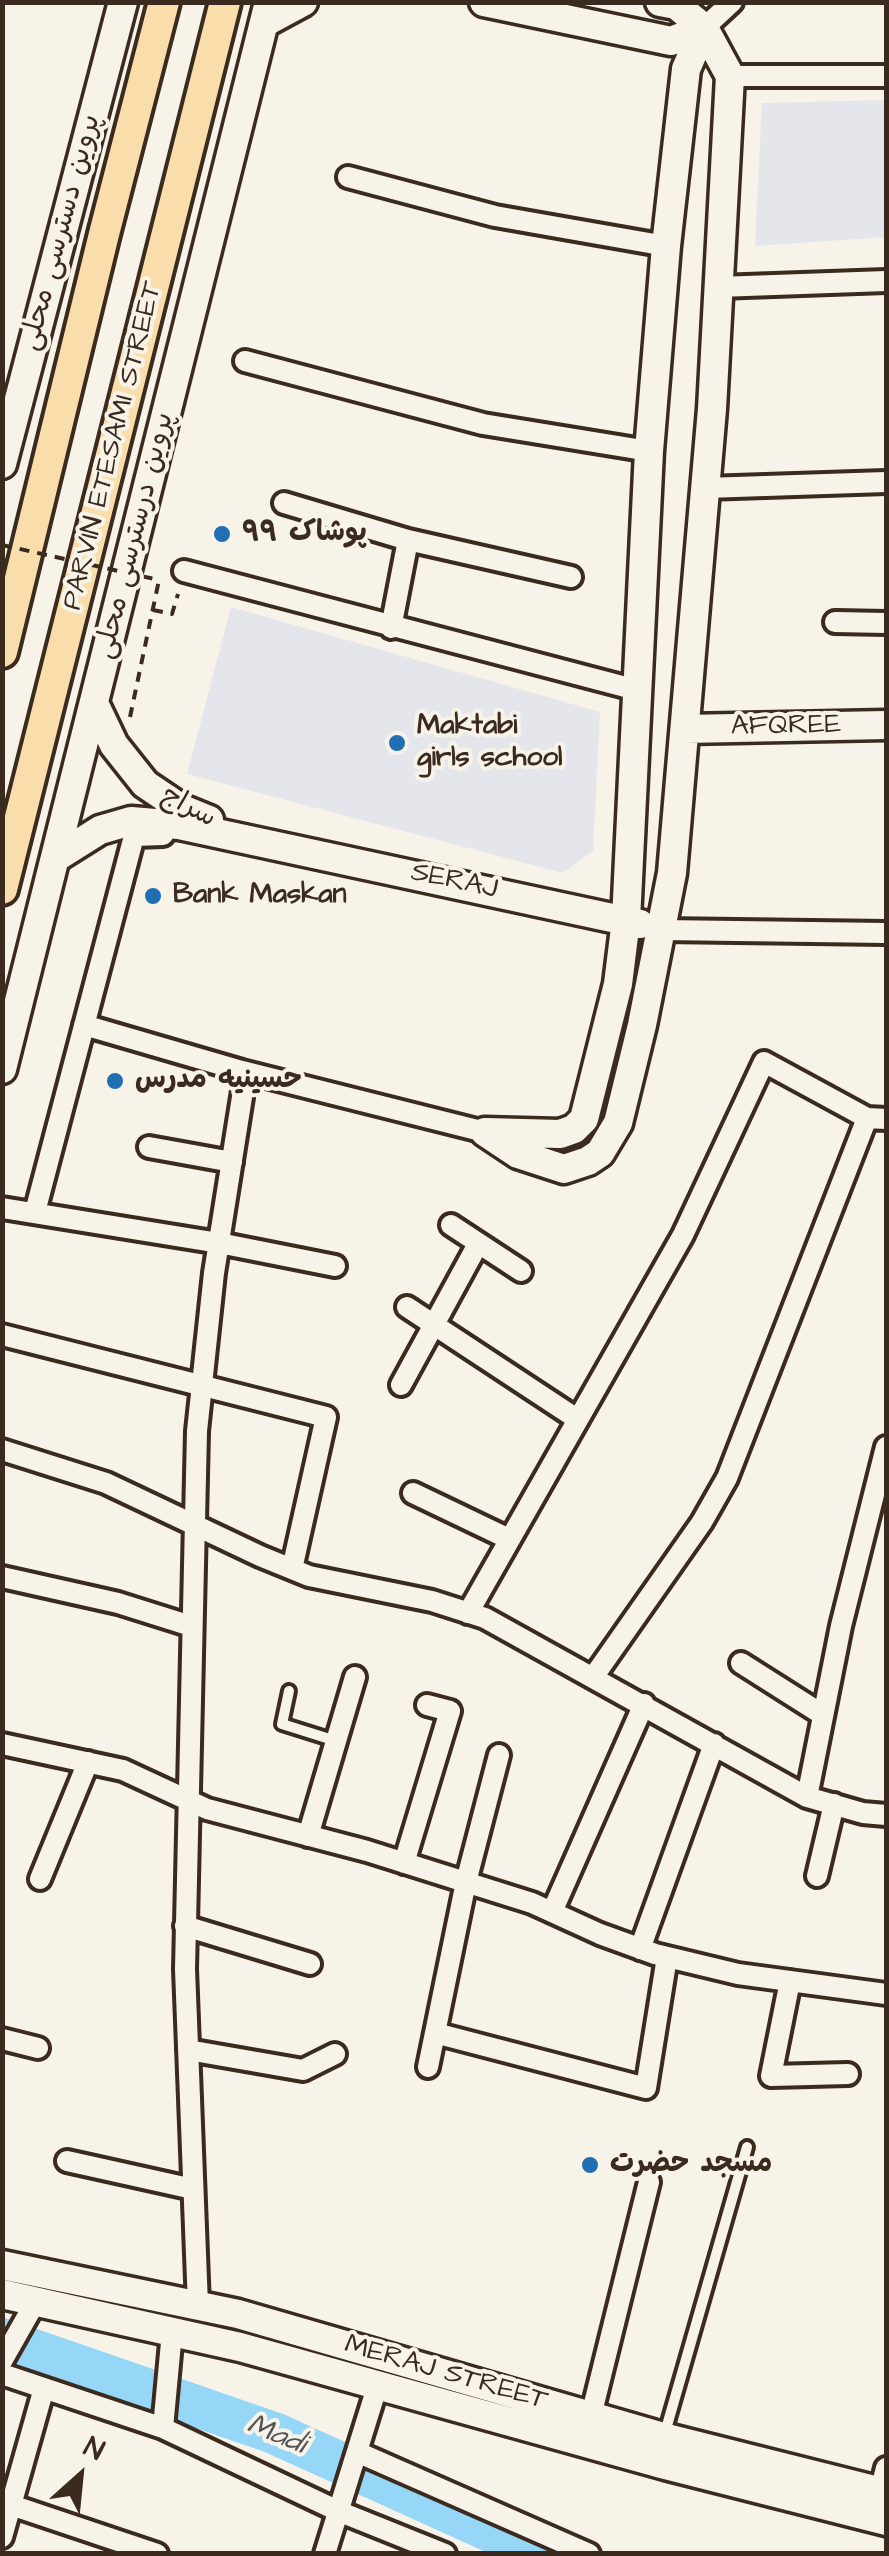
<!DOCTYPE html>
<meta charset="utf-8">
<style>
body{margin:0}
#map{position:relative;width:889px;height:2556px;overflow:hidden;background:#f7f3e8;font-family:"Architects Daughter",sans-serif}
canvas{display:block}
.frame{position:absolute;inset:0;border:5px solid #3b2a1e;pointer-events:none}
.north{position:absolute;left:30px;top:2426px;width:100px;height:100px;-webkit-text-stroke:8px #f7f3e8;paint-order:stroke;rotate:27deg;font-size:28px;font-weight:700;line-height:40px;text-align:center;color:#3b2a1e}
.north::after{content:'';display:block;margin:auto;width:35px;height:45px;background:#3b2a1e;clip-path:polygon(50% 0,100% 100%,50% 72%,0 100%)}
</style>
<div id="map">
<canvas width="889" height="2556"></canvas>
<div class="frame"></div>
<div class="north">N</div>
</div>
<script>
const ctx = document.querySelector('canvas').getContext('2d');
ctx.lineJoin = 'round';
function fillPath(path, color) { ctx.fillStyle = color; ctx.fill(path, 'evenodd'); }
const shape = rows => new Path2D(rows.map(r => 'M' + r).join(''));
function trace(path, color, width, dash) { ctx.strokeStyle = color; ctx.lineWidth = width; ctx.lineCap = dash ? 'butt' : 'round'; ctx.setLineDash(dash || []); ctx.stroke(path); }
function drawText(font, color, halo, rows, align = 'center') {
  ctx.font = font + ' "Architects Daughter","Playpen Sans Arabic",sans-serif'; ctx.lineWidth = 8; ctx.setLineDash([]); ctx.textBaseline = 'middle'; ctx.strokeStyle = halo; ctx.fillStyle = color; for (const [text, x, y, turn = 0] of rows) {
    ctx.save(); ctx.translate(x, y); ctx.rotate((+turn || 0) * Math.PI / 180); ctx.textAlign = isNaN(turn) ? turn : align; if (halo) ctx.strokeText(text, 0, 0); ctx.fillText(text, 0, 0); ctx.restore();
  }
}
fillPath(shape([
 [886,100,886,237,755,246,762,103],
 [231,607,600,712,593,851,563,873,187,774]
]), '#e5e6ec');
trace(shape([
 [2,2339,274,2433,541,2554]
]), '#96d7f8', 42);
const lane = shape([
 [289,1691,282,1724,336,1741],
 [664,2436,747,2147]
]);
const street = shape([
 [704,28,732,2],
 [730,76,886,76],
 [348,177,495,216,666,246],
 [718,287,886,281],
 [245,361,483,424,649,451],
 [705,488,886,482],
 [284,503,408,540,571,577],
 [184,571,637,690],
 [835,622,886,623],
 [391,628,408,540],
 [661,930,886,933],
 [84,1025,242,1071,485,1132],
 [149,1147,232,1162],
 [2,1208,219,1243,335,1266],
 [35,1212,134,836,163,835],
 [451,1225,521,1271],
 [407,1307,577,1419],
 [2,1335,326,1417,292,1569],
 [401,1385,478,1244],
 [2,1450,106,1483,260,1556,309,1576,432,1601,485,1618,807,1797,863,1813,886,1815],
 [413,1493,509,1539],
 [2,1577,118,1603,191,1626],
 [468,1613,683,1235,764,1062,867,1118,886,1119],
 [741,1663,823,1715],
 [594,1676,702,1522,727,1478,867,1118],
 [2,1744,123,1770,207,1809,367,1851,532,1903,600,1934,655,1954,738,1974,886,1994],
 [807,1797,841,1626,886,1447],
 [308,1836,355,1677],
 [404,1863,450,1711,427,1705],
 [817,1876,834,1804],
 [40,1879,88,1762],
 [552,1912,644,1704],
 [185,1926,310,1964],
 [640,1949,714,1744],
 [790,1981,771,2076,848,2074],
 [435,2033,646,2088,667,1957],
 [2,2039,38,2048],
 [188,2050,303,2070,335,2054],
 [428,2067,466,1882,499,1755],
 [67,2161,193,2189],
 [198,2306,185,1969,197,1431,214,1273,246,1072],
 [2,2361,36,2301],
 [2,2374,163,2428,338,2511,445,2554],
 [591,2416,649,2182],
 [163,2428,172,2332],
 [357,2452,589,2554],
 [880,2492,886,2468],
 [11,2505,157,2554],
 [2,2537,44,2388],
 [325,2554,378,2384]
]);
const secondary = shape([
 [484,2,671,41,704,28],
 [264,23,303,2],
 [2,464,123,2],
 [94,703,114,745,145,784,182,809,209,820],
 [685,729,886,725],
 [57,857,100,830,131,821,179,825,640,924],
 [2,1069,269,2],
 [485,1132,518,1154,564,1169,588,1161,600,1153,618,1123,642,1025,672,873,712,409,730,76,704,28,676,5,660,2],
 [485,1132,560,1134,574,1129,584,1119,618,984,626,920,649,451,666,246,686,69,704,28],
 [2,2265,238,2314,663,2437,886,2493],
 [2,2294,240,2347,665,2465,886,2521]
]);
const primary = shape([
 [2,652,104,234,164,2],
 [2,889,225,2]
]);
trace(lane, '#3b2a1e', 18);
trace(street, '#3b2a1e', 28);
trace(secondary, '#3b2a1e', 35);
trace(primary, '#3b2a1e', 38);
trace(shape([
 [153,610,172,614,178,594],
 [130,717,159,580]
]), '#3b2a1e', 4, [10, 8]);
trace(lane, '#f7f3e8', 10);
trace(street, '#f7f3e8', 20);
trace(secondary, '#f7f3e8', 28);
trace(primary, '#f9deab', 30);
trace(shape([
 [2,545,159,580]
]), '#3b2a1e', 4, [10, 8]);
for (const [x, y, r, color] of [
 [222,534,10,"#1f6fb2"],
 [397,743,10,"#1f6fb2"],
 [153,896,10,"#1f6fb2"],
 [115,1081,10,"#1f6fb2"],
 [590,2165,10,"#1f6fb2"]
]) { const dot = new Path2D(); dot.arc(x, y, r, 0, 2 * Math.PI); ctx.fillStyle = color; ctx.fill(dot); trace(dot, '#f7f3e8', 4); }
drawText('28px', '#3b2a1e', '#f7f3e8', [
 ["پروین دسترسی محلی",62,233,-75],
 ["PARVIN ETESAMI STREET",114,446,-76],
 ["پروین درسترسی محلی",136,536,-76],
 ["AFQREE",786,727,-1],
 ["سراج",188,808,28],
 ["SERAJ",454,882,12],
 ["MERAJ STREET",446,2374,16]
]);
drawText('bold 28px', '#3b2a1e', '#f7f3e8', [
 ["پوشاک ۹۹",242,534],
 ["Maktabi",417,727],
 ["girls school",417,759],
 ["Bank Maskan",173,896],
 ["حسینیه مدرس",135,1081],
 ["مسجد حضرت",610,2165]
], 'left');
drawText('italic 30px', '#525554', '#f7f3e8', [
 ["Madi",276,2436,22]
]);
</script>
